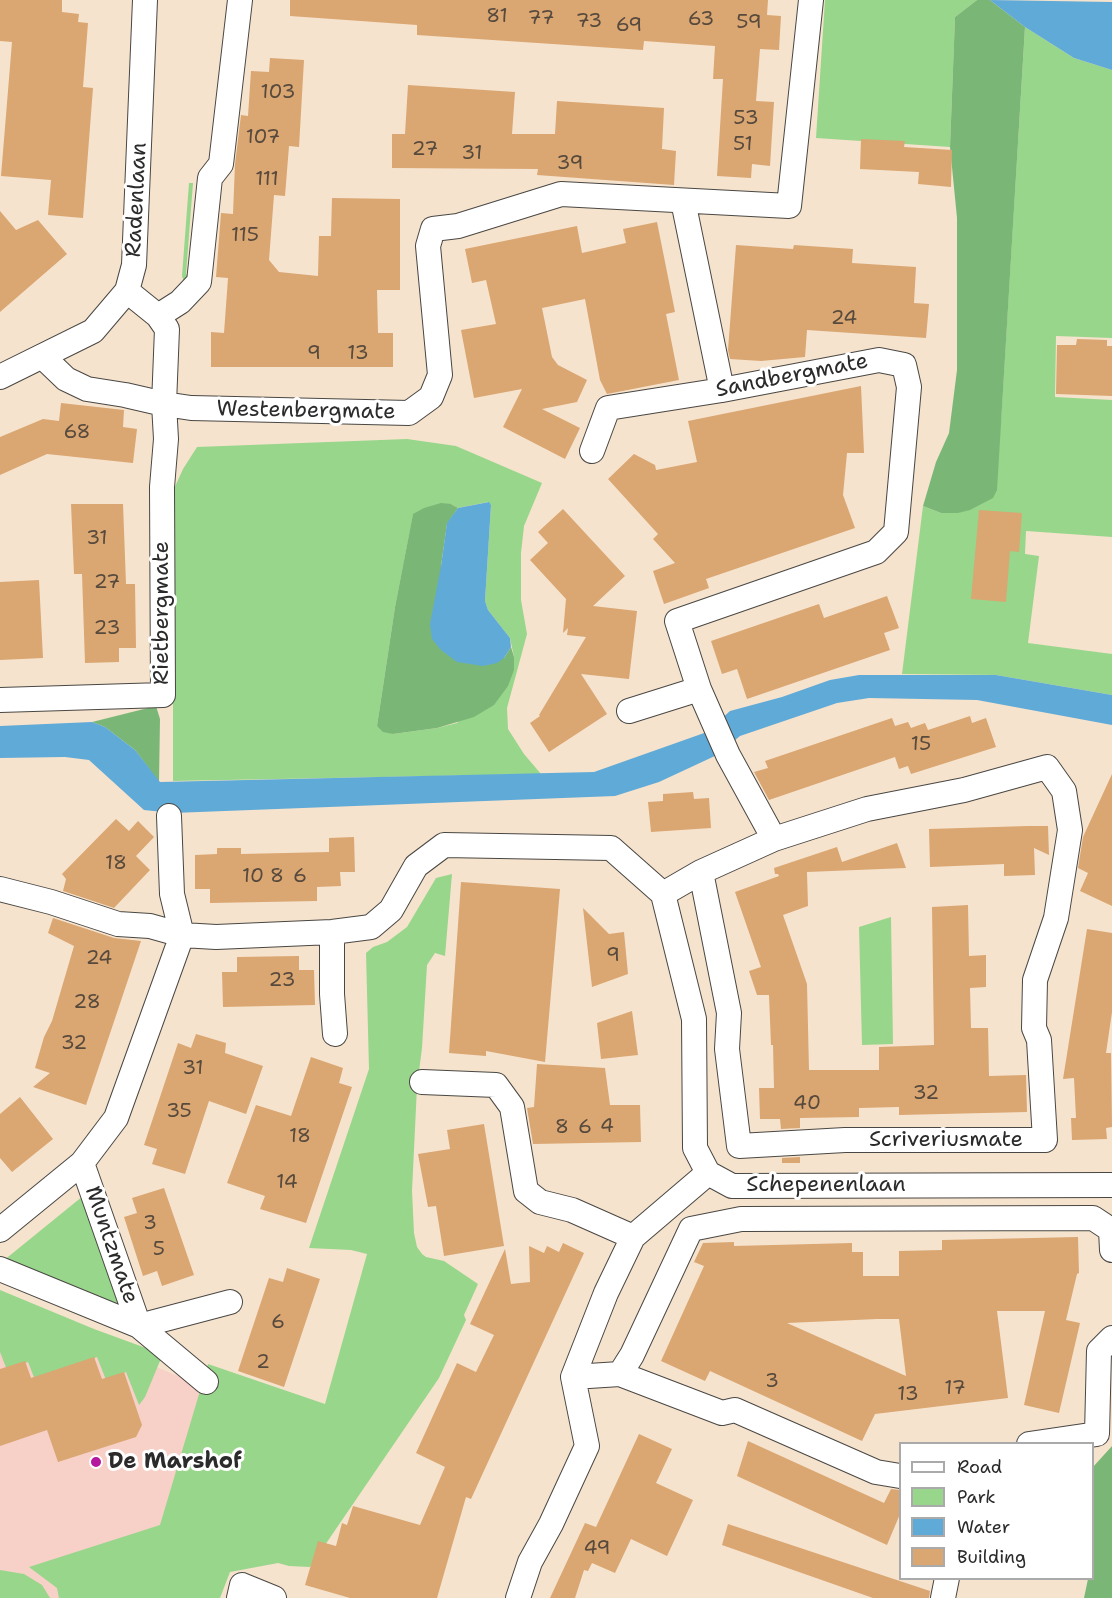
<!DOCTYPE html>
<style>
body{margin:0}
#map{position:relative;width:1112px;height:1598px;overflow:hidden;background:#f6e3cd;font-family:"Shantell Sans",sans-serif}
canvas{display:block}
.legend{position:absolute;left:899px;top:1442px;width:195px;height:138px;box-sizing:border-box;background:#fff;border:2px solid #aaa;margin:0;padding:8px 10px;list-style:none;font-size:18px;color:#2b2b2b}
.legend li{display:flex;align-items:center;gap:12px;height:30px}
.legend b{width:30px;border:2px solid #aaa}
</style>
<div id="map">
<canvas width="1112" height="1598"></canvas>
<ul class="legend">
<li><b style="height:8px;background:#fff"></b>Road</li>
<li><b style="height:16px;background:#98d68b"></b>Park</li>
<li><b style="height:16px;background:#60aad8"></b>Water</li>
<li><b style="height:16px;background:#daa672"></b>Building</li>
</ul>
</div>
<script>
const ctx = document.querySelector('canvas').getContext('2d');
ctx.lineJoin = 'round';
function fillPath(path, color) { ctx.fillStyle = color; ctx.fill(path, 'evenodd'); }
const shape = rows => new Path2D(rows.map(r => 'M' + r).join(''));
function trace(path, color, width, dash) { ctx.strokeStyle = color; ctx.lineWidth = width; ctx.lineCap = dash ? 'butt' : 'round'; ctx.setLineDash(dash || []); ctx.stroke(path); }
function drawText(font, color, halo, rows, align = 'center') {
  ctx.font = font + ' "Shantell Sans",sans-serif'; ctx.lineWidth = 6; ctx.setLineDash([]); ctx.textBaseline = 'middle'; ctx.strokeStyle = halo; ctx.fillStyle = color; for (const [text, x, y, turn = 0] of rows) {
    ctx.save(); ctx.translate(x, y); ctx.rotate((+turn || 0) * Math.PI / 180); ctx.textAlign = isNaN(turn) ? turn : align; if (halo) ctx.strokeText(text, 0, 0); ctx.fillText(text, 0, 0); ctx.restore();
  }
}
fillPath(shape([
 [0,1302,214,1391,172,1533,75,1598,0,1598]
]), '#f7d1c7');
fillPath(shape([
 [825,0,977,0,955,17,950,147,816,138],
 [1025,27,1074,58,1112,70,1112,338,1056,336,1055,397,1112,400,1112,537,1026,531,1025,554,1039,556,1028,643,1112,654,1112,695,996,675,902,674,923,506,941,513,1001,421],
 [189,183,193,183,186,274,191,278,184,282,182,276],
 [407,439,456,446,542,483,524,526,521,553,521,600,527,634,507,708,508,729,524,754,541,774,173,781,173,491,183,469,197,447],
 [488,502,491,505,485,601,488,610,510,638,514,657,457,723,437,728,393,734,377,726,395,607,413,515,451,504,458,508],
 [452,874,445,956,435,953,427,965,422,1048,417,1087,412,1191,414,1233,417,1247,422,1254,426,1257,444,1261,478,1284,464,1315,466,1320,439,1378,310,1567,289,1566,278,1563,230,1572,220,1598,59,1598,57,1588,29,1567,160,1525,208,1364,325,1404,367,1254,351,1250,309,1248,369,1069,366,953,373,947,387,942,407,927,436,878],
 [891,917,893,1044,862,1045,859,927],
 [83,1196,119,1304,116,1307,3,1261],
 [0,1290,94,1329,165,1355,160,1361,145,1397,139,1405,126,1372,106,1380,97,1357,50,1376,39,1390,28,1362,7,1370,0,1352],
 [0,1570,24,1574,42,1585,50,1598,0,1598]
]), '#98d68b');
fillPath(shape([
 [977,0,990,0,1025,27,997,490,993,498,970,510,958,513,941,513,923,506,936,462,949,433,957,370,957,218,950,147,955,17],
 [441,503,451,504,458,508,447,524,441,566,504,658,511,647,514,657,514,670,508,686,494,705,474,717,437,728,393,734,383,732,377,726,395,607,413,514,424,508],
 [156,706,160,719,159,782,135,750,105,727,92,722],
 [1112,1446,1112,1598,1084,1598,1088,1579,1092,1578,1093,1467]
]), '#7ab777');
fillPath(shape([
 [990,0,1112,2,1112,70,1074,58,1025,27],
 [489,502,491,505,485,601,488,610,510,638,511,647,504,658,497,663,483,666,457,662,441,650,432,639,430,624,441,566,447,523,458,508],
 [859,675,996,675,1112,695,1112,725,977,700,869,698,837,703,740,736,717,755,659,782,615,796,173,813,144,810,89,760,65,757,0,758,0,726,92,722,105,727,135,750,160,782,594,772,707,732,730,711,782,697,830,680]
]), '#60aad8');
fillPath(shape([
 [0,0,62,0,62,12,79,14,78,22,88,23,83,87,93,88,83,218,48,215,51,180,1,176,12,42,0,41],
 [290,0,768,0,767,15,781,16,779,50,760,49,756,101,774,102,770,166,752,164,751,178,717,176,723,79,713,79,715,46,644,41,643,50,417,35,417,25,290,16],
 [270,58,304,60,299,147,289,146,285,196,274,195,269,260,279,272,318,276,319,236,331,236,332,198,400,199,400,290,377,290,378,333,393,333,393,367,211,367,211,332,224,333,228,278,216,277,221,213,233,214,235,164,241,115,248,116,251,71,269,72],
 [408,85,515,92,512,134,555,134,557,101,664,108,662,149,676,151,674,185,537,175,538,169,392,168,392,134,405,134],
 [861,139,905,141,904,147,952,150,951,187,918,184,919,172,860,169],
 [0,211,16,230,38,220,67,254,0,312],
 [657,222,675,312,666,314,679,380,607,394,600,380,585,299,542,308,552,357,558,365,587,380,577,402,542,409,580,428,565,459,503,427,522,389,474,398,461,330,496,324,486,280,472,283,465,249,577,226,582,253,626,243,623,229],
 [736,245,793,249,794,245,853,249,852,263,916,267,914,303,929,304,926,338,807,330,805,357,761,361,730,359,728,350],
 [1077,339,1107,340,1107,346,1112,346,1112,396,1056,394,1057,345,1076,345],
 [861,386,864,453,847,453,843,495,855,528,706,579,709,588,664,604,653,571,675,563,653,539,658,534,608,479,634,454,655,465,656,470,697,462,688,421],
 [61,403,124,410,123,427,137,429,133,463,47,454,0,475,0,437,43,419,59,421],
 [71,504,123,504,126,584,135,584,136,648,119,648,119,662,85,663,82,574,74,574],
 [563,509,625,576,593,606,637,611,629,679,581,674,607,714,549,752,530,723,540,716,539,715,586,637,567,635,568,628,563,633,566,599,530,560,548,543,538,532],
 [979,510,1022,513,1019,552,1010,551,1006,602,971,599],
 [39,580,43,658,0,660,0,582],
 [887,596,899,628,884,633,890,650,747,699,737,669,722,674,711,641,819,604,824,618],
 [970,716,972,723,986,718,996,747,911,774,908,766,899,769,895,757,769,800,754,772,768,768,765,761,892,718,895,726,908,722,911,728,925,723,928,730],
 [1112,774,1112,906,1080,891,1088,873,1078,868,1083,837],
 [693,792,694,799,709,798,711,828,651,832,648,802,663,801,663,794],
 [116,819,129,831,138,821,154,837,136,856,150,870,114,908,63,891,66,879,62,874],
 [1028,826,1048,826,1049,855,1034,848,1035,875,1004,876,1004,864,930,867,929,829],
 [354,837,355,872,340,872,341,886,317,887,317,901,210,903,210,889,195,889,195,855,217,854,217,848,241,848,241,854,329,852,329,838],
 [897,843,906,868,807,872,808,906,783,915,807,984,809,1070,879,1070,879,1047,934,1045,932,907,968,905,969,956,986,955,986,987,970,988,971,1028,988,1028,989,1076,1026,1075,1027,1112,899,1115,899,1107,859,1108,859,1117,800,1118,800,1128,781,1129,780,1119,760,1119,759,1088,774,1088,773,1045,771,1045,769,995,757,995,749,971,761,967,735,892,779,876,778,874,775,874,774,868,837,847,842,862],
 [461,882,560,889,545,1062,486,1051,486,1056,449,1053],
 [583,908,609,934,624,932,628,974,592,987],
 [53,918,114,938,141,941,86,1105,33,1087,50,1073,35,1068,44,1037,52,1021,74,946,48,933],
 [1087,929,1112,933,1112,1012,1106,1053,1111,1053,1112,1127,1106,1128,1107,1139,1072,1140,1071,1118,1076,1118,1074,1078,1063,1079],
 [299,956,299,970,314,970,315,1005,223,1007,222,972,237,972,237,957],
 [632,1011,638,1055,601,1059,597,1023],
 [196,1034,226,1043,225,1053,263,1066,246,1114,209,1101,185,1174,152,1164,157,1149,144,1145,178,1043,191,1048],
 [311,1057,343,1068,339,1083,352,1087,306,1223,260,1209,265,1196,227,1183,256,1105,291,1116],
 [537,1064,605,1068,610,1105,640,1105,641,1142,533,1144,527,1108,534,1107],
 [20,1097,53,1139,12,1172,0,1158,0,1114],
 [484,1124,504,1246,444,1256,436,1206,428,1207,418,1154,450,1149,447,1130],
 [800,1157,800,1163,782,1163,782,1158],
 [164,1188,194,1275,162,1286,157,1271,143,1276,124,1217,137,1213,132,1198],
 [1078,1237,1079,1273,1077,1274,1066,1320,1080,1323,1059,1413,1024,1405,1045,1311,997,1311,1008,1398,875,1414,862,1441,710,1371,705,1381,661,1361,704,1266,694,1262,703,1243,734,1242,734,1246,852,1243,852,1252,863,1252,863,1276,899,1276,899,1251,942,1250,942,1240],
 [899,1319,906,1376,787,1323,877,1319],
 [563,1243,584,1253,471,1499,466,1497,437,1598,350,1598,305,1585,318,1541,336,1546,342,1523,347,1525,353,1506,420,1525,445,1467,416,1453,457,1363,476,1372,494,1335,470,1324,505,1249,511,1284,530,1282,529,1246,544,1253,547,1246,559,1252],
 [287,1268,320,1279,284,1387,238,1371,269,1278,283,1282],
 [94,1357,102,1379,124,1372,142,1425,136,1437,58,1462,47,1430,0,1446,0,1369,25,1361,31,1378],
 [639,1434,672,1449,656,1483,693,1500,667,1556,631,1539,615,1573,592,1563,588,1571,584,1570,575,1598,550,1598,585,1523,596,1527],
 [748,1441,884,1503,891,1489,900,1490,900,1514,887,1545,737,1476],
 [728,1524,930,1591,929,1598,873,1598,722,1545]
]), '#daa672');
const minor = shape([
 [683,201,722,390],
 [158,316,180,302,199,282,210,178,221,164,240,0],
 [43,357,66,379,87,389,125,395,164,404,191,408,409,413,431,397,440,375,428,246,433,229,458,226,561,194,789,206,811,0],
 [0,377,93,331,127,291,134,265,145,0],
 [592,451,608,408,722,390,879,360,904,365,909,387,896,532,876,552,677,621,699,689,728,755,774,839,867,809,964,790,1047,767,1064,791,1070,830,1056,918,1035,980,1034,1028,1039,1040,1045,1140,845,1140,739,1146,727,1049,729,1013,701,872],
 [0,700,163,695,162,487,166,439,164,404,167,329,158,316,127,291],
 [629,711,699,689],
 [169,816,172,894,182,935],
 [0,889,51,902,118,924,150,926,182,935,216,937,332,932,371,927,391,910,416,866,444,845,611,848,663,894,694,1019,695,1148,708,1173],
 [663,894,701,872,774,839],
 [332,932,332,994,335,1034],
 [422,1082,496,1085,512,1107,526,1191,540,1202,572,1210,633,1237],
 [82,1163,139,1326],
 [0,1230,82,1163,116,1118,182,935],
 [0,1269,139,1326,206,1382],
 [139,1326,230,1302],
 [620,1374,632,1355,691,1229,741,1219,1093,1218,1111,1230,1112,1250],
 [573,1377,620,1374,722,1413,735,1410,876,1472,900,1476],
 [1029,1444,1097,1434,1099,1351,1112,1338],
 [239,1598,242,1585,274,1598],
 [518,1598,530,1562,551,1524,587,1446,573,1377,606,1293,633,1237,708,1173,732,1186,1112,1185],
 [943,1598,947,1578]
]);
trace(minor, '#494743', 26);
trace(minor, '#fff', 24);
for (const [x, y, r, color] of [
 [96,1462,6,"#b5179e"]
]) { const dot = new Path2D(); dot.arc(x, y, r, 0, 2 * Math.PI); ctx.fillStyle = color; ctx.fill(dot); trace(dot, '#fff', 2); }
drawText('20px', '#574a3d', null, [
 ["81",497,17],
 ["77",541,19],
 ["63",701,20],
 ["73",589,22],
 ["59",749,23],
 ["69",629,26],
 ["103",278,93],
 ["53",746,119],
 ["107",263,138],
 ["51",743,145],
 ["27",425,150],
 ["31",472,154],
 ["39",570,164],
 ["111",267,180],
 ["115",245,236],
 ["24",844,319],
 ["9",314,354],
 ["13",358,354],
 ["68",77,433],
 ["31",97,539],
 ["27",107,583],
 ["23",107,629],
 ["15",921,745],
 ["18",116,864],
 ["10",253,877],
 ["8",277,877],
 ["6",300,877],
 ["9",613,956],
 ["24",99,959],
 ["23",282,981],
 ["28",87,1003],
 ["32",74,1044],
 ["31",193,1069],
 ["32",926,1094],
 ["40",807,1104],
 ["35",179,1112],
 ["4",607,1127],
 ["8",562,1128],
 ["6",585,1128],
 ["18",300,1137],
 ["14",287,1183],
 ["3",150,1224],
 ["5",159,1250],
 ["6",278,1323],
 ["2",263,1363],
 ["3",772,1382],
 ["17",955,1389],
 ["13",908,1395],
 ["49",597,1549]
]);
drawText('22px', '#2b2b2b', '#fff', [
 ["Radenlaan",137,200,-87],
 ["Sandbergmate",792,376,-11],
 ["Westenbergmate",306,411,1],
 ["Rietbergmate",162,613,-90],
 ["Scriveriusmate",946,1140],
 ["Schepenenlaan",826,1185],
 ["Muntzmate",111,1245,71]
]);
drawText('bold 22px', '#2b2b2b', '#fff', [
 ["De Marshof",108,1462]
], 'left');
</script>
